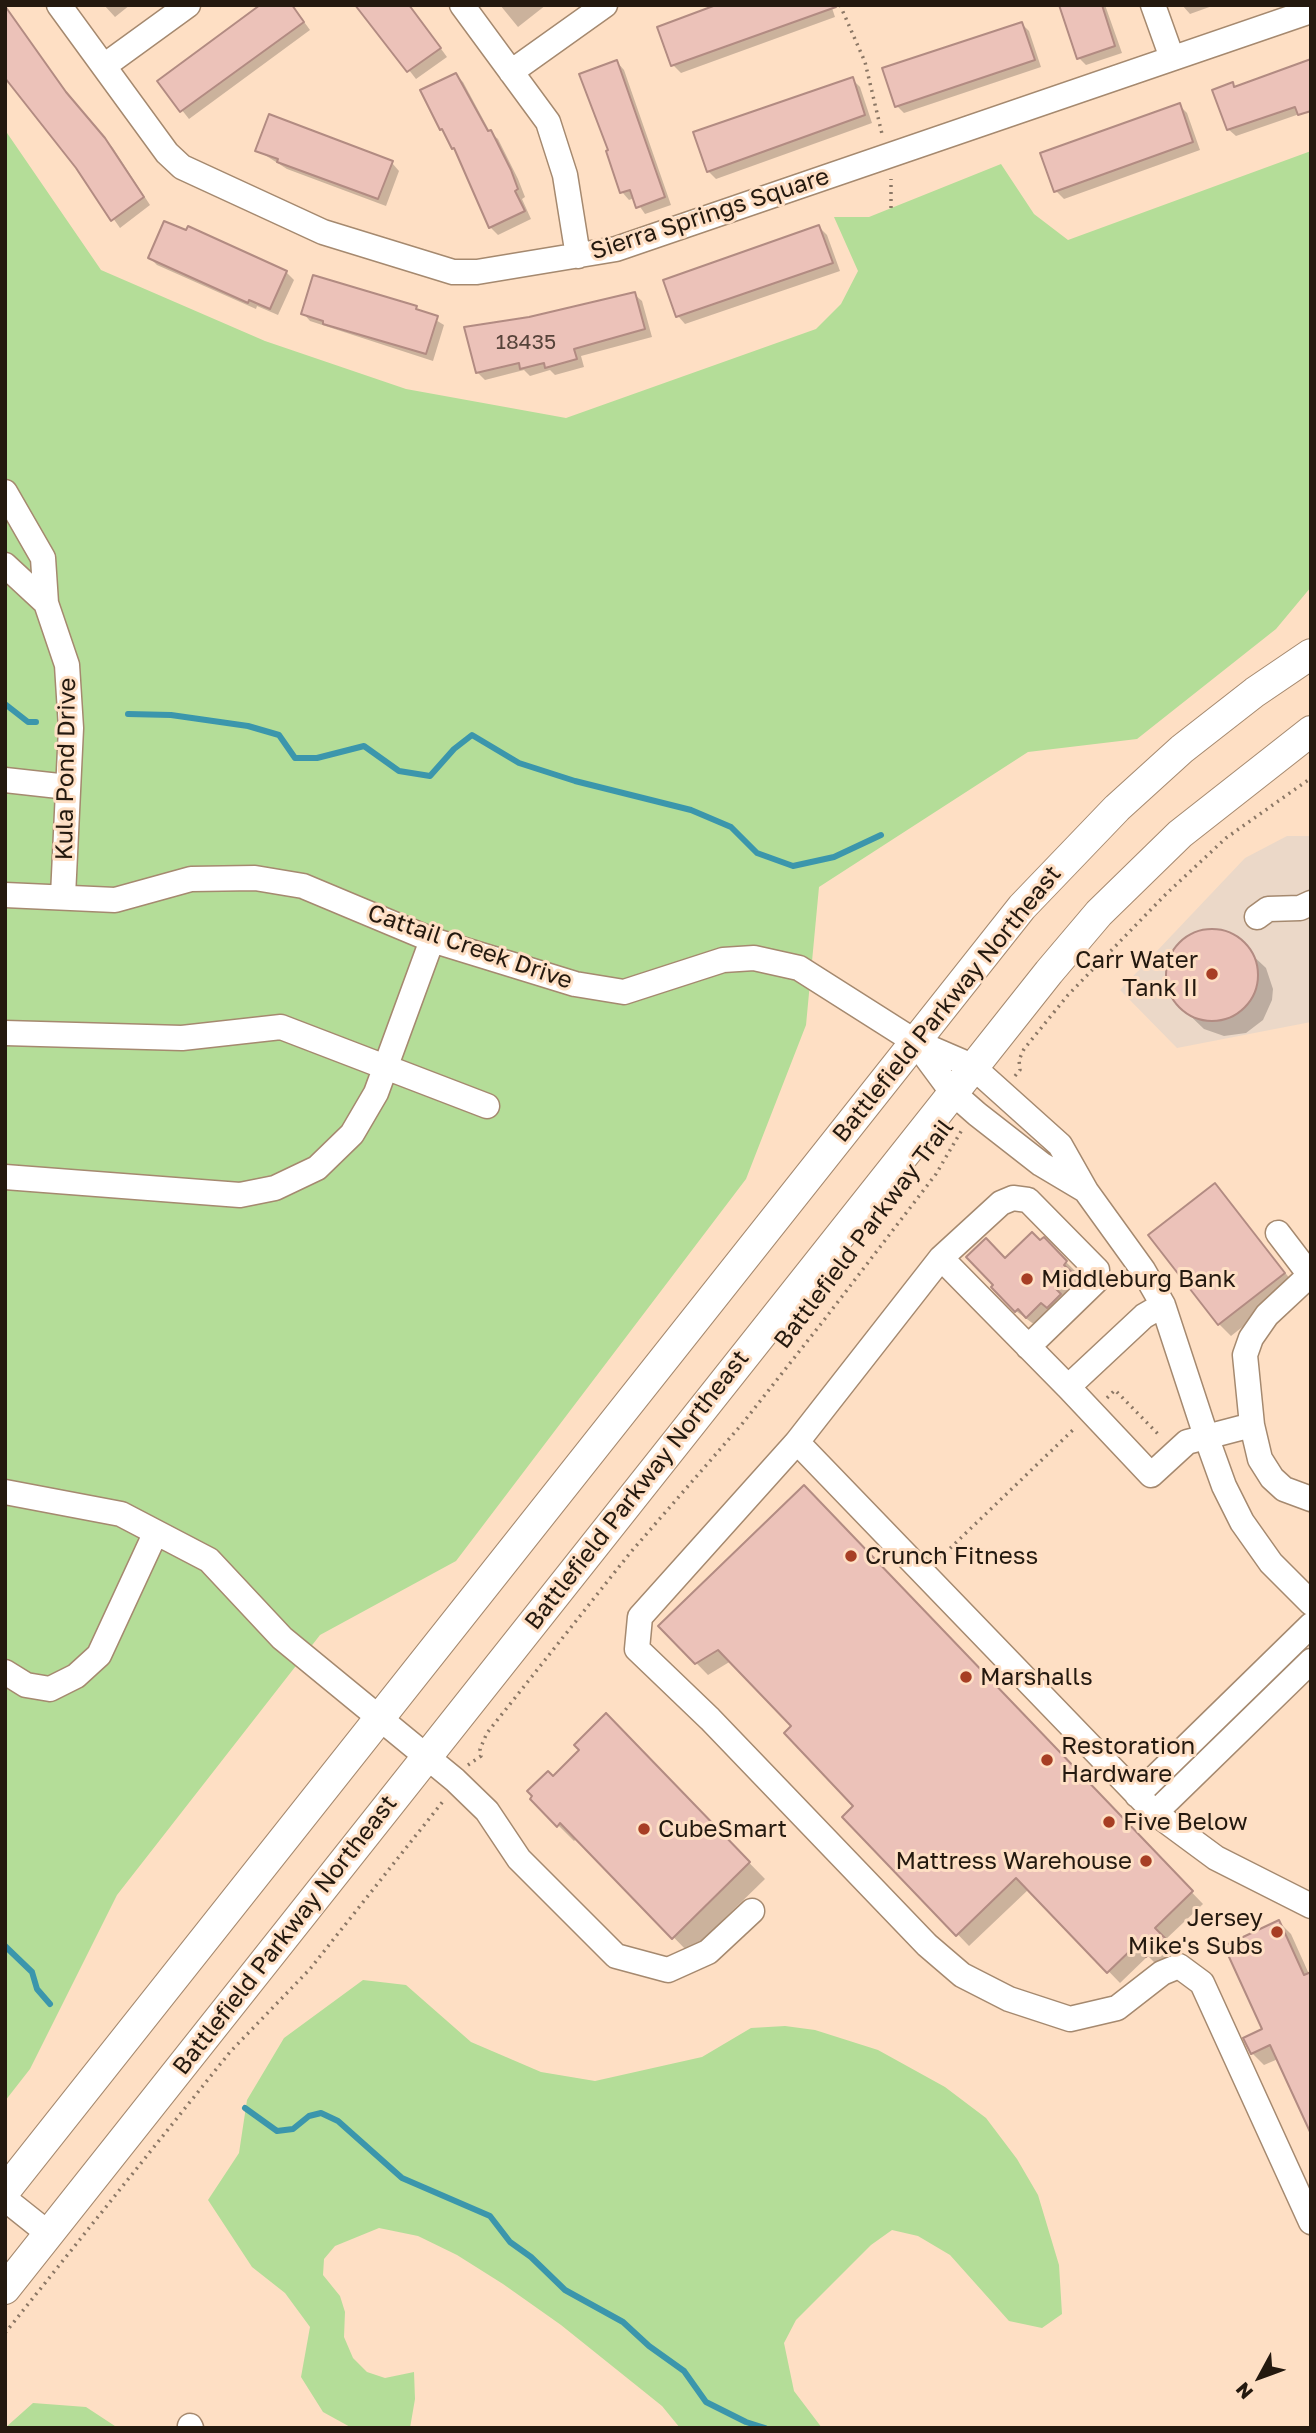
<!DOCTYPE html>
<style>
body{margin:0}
#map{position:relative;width:1316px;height:2433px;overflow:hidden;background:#fedfc4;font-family:"Golos Text",sans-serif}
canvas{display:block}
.frame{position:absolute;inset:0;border:7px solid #24190f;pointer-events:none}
.north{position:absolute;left:1225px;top:2342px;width:70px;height:70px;-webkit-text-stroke:5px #fedfc4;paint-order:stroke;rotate:229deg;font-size:19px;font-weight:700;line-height:28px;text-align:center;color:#24190f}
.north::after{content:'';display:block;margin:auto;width:24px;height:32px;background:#24190f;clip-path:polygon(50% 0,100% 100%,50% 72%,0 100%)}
</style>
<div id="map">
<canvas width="1316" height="2433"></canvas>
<div class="frame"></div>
<div class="north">N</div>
</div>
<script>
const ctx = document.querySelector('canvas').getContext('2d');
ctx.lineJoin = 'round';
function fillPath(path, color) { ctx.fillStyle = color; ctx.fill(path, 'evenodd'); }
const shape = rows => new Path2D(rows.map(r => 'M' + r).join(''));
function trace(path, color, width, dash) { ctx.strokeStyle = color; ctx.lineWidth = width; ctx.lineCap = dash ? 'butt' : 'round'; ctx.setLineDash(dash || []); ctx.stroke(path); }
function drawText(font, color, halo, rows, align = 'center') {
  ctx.font = font + ' "Golos Text",sans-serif'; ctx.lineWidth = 6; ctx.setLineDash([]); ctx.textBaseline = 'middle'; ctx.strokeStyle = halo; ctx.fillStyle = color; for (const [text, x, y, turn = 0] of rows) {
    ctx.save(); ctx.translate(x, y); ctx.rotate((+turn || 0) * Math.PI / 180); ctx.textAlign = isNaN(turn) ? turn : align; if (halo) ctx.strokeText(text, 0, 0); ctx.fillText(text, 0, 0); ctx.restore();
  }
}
fillPath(shape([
 [1287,836,1311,836,1311,1022,1177,1048,1120,990,1245,858]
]), '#ebd8c8');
fillPath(shape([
 [5,130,101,270,265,341,406,389,566,418,816,329,841,304,858,271,834,217,869,217,1001,164,1034,214,1068,240,1311,151,1311,587,1276,629,1137,739,1028,752,819,887,806,1025,746,1179,456,1561,320,1635,117,1895,30,2069,5,2101],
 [363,1980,406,1985,471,2042,541,2072,595,2081,702,2057,751,2028,785,2026,815,2030,878,2050,945,2087,986,2118,1017,2159,1038,2195,1059,2265,1062,2314,1042,2328,1009,2321,950,2255,918,2236,892,2230,871,2245,796,2320,784,2343,794,2391,822,2428,680,2428,662,2406,561,2325,503,2284,457,2255,418,2236,379,2228,335,2246,324,2259,323,2275,340,2296,345,2312,344,2337,353,2358,367,2372,385,2378,414,2372,415,2399,410,2428,352,2428,323,2412,301,2377,310,2327,285,2293,252,2267,208,2200,239,2153,247,2100,284,2038],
 [33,2403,86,2407,118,2428,5,2428]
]), '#b4dd98');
fillPath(shape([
 [104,5,130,5,115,17],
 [292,5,310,30,189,119,159,81],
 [358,5,409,5,447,57,416,79],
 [500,5,546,5,518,27],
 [831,5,835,17,681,73,673,65,659,28],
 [1061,5,1105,5,1122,53,1086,65,1079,58],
 [1182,5,1215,5,1190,14],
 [5,7,74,102,113,148,150,205,120,228,77,167],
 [1022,24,1029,31,1041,67,904,113,897,106],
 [617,62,624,70,671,205,645,214,634,198,629,200,622,192],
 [456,75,463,82,490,132,498,139,518,179,525,197,522,199,531,219,498,235,490,227,459,153,441,129],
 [852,79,860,87,872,123,716,179,708,171],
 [1232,84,1236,88,1311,110,1236,136,1228,129],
 [1179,105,1187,113,1200,150,1064,199,1056,191],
 [257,150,392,163,399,171,386,206,287,169],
 [819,227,827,235,840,271,685,324,678,316,665,281],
 [150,258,286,272,294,280,278,315,257,306,256,309,157,265],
 [634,294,642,301,652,337,581,356,584,367,555,375,550,370,530,376,524,370,485,380,478,373,529,318],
 [416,308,444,325,433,361,310,321,303,313],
 [1211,931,1232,937,1249,952,1266,968,1273,989,1272,1000,1263,1020,1246,1033,1224,1036,1204,1029,1179,1005,1169,986,1168,967,1176,949,1200,933],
 [1215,1185,1295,1285,1231,1336,1219,1324],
 [1044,1240,1078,1274,1074,1277,1083,1286,1039,1328,1016,1311,1005,1260],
 [804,1488,1203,1904,1165,1940,1175,1951,1159,1967,1148,1956,1120,1983,1029,1889,969,1946,845,1817,856,1806,794,1726,731,1661,708,1675,660,1626],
 [606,1716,765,1879,689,1953,577,1838,574,1841,532,1799,582,1750],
 [1279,1922,1291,1934,1309,1974,1278,2059,1264,2065,1252,2053,1265,2030]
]), '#0003');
trace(shape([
 [5,704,28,722,36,722],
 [128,714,171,715,248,726,279,735,295,758,317,758,364,746,399,771,430,776,454,749,472,735,519,763,575,781,691,810,731,827,757,853,793,866,834,857,881,835],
 [5,1946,32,1972,37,1989,50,2004],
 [245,2108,277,2131,293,2129,309,2116,321,2113,338,2121,402,2178,490,2216,510,2242,531,2257,565,2290,623,2322,649,2346,684,2371,706,2402,746,2422,765,2428]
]), '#3b96ac', 6);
const building = shape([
 [260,5,292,5,304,22,180,112,157,81,260,5],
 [355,5,409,5,441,48,407,72,355,5],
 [716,5,835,5,836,7,671,66,657,27,716,5],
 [1059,5,1102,5,1115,46,1077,59,1059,5],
 [5,6,66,92,105,138,144,197,111,221,76,168,5,78,5,6],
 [1022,22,1035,60,895,107,882,68,1022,22],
 [1311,59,1311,111,1298,115,1295,107,1227,130,1212,90,1233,82,1234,87,1311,59],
 [617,60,665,197,636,208,630,190,620,193,606,151,608,150,579,74,617,60],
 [456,73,488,131,491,130,511,170,518,189,515,191,525,211,489,228,454,148,452,149,442,129,440,130,420,90,456,73],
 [853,77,865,115,707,172,693,132,853,77],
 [1180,103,1193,142,1054,192,1040,153,1180,103],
 [269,114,393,161,378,199,277,162,278,159,255,151,269,114],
 [164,221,186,230,188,226,287,271,270,309,249,300,248,303,148,258,164,221],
 [819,225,833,263,676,317,663,280,819,225],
 [313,275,417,306,416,309,438,316,426,354,323,324,323,321,301,314,313,275],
 [635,292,645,329,574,349,577,359,545,368,544,363,520,369,519,363,476,373,464,327,529,317,635,292],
 '1166 975a46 46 0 1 1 92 0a46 46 0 1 1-92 0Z',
 [1215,1183,1285,1273,1218,1325,1148,1235,1215,1183],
 [1032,1232,1040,1240,1044,1237,1067,1261,1064,1265,1073,1273,1056,1289,1061,1294,1047,1308,1041,1303,1026,1318,1018,1309,1015,1312,991,1287,993,1285,966,1257,986,1238,1005,1258,1032,1232],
 [804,1485,1193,1891,1155,1928,1165,1938,1146,1957,1135,1946,1107,1973,1016,1878,956,1936,842,1817,853,1806,784,1733,791,1726,718,1650,695,1664,658,1626,804,1485],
 [606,1713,750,1862,672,1939,560,1823,557,1827,530,1799,532,1796,527,1791,548,1771,553,1776,579,1750,574,1745,606,1713],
 [1279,1920,1304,1975,1311,1972,1311,2134,1270,2045,1251,2054,1243,2038,1262,2029,1224,1946,1279,1920]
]);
fillPath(building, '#ecc2b9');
trace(building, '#b28b82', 2);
const minor = shape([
 [59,5,167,153,182,167,323,232,453,272,477,272,616,249,1311,11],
 [462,5,548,122,565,175,578,256],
 [1153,5,1172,58],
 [104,66,188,5],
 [511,72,605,5],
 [5,492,43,558,46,603],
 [5,565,46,603,67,665,71,728,63,896],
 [5,780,68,787],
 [5,895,115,900,191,879,255,878,303,886,432,940,575,984,624,992,723,960,754,958,799,968,914,1041,972,1066,1060,1145,1086,1191,1143,1270,1163,1305,1206,1436,1224,1486,1242,1522,1271,1563,1311,1603],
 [1257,917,1268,909,1300,908,1311,903],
 [5,1033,182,1038,281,1027,487,1106],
 [915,1042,952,1092,977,1114,1041,1164,1083,1189],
 [5,1177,240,1195,275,1188,317,1168,352,1134,376,1093,432,940],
 [1278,1233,1310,1275],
 [941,1258,1001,1203,1013,1198,1028,1200,1097,1270,1096,1281,1028,1347],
 [1311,1274,1267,1315,1251,1338,1245,1355,1252,1425,1260,1459,1272,1478,1284,1489,1311,1499],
 [1163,1305,1144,1316,1068,1387,941,1258,797,1442,640,1617,637,1649,710,1719,927,1945,962,1975,1009,1999,1070,2019,1117,2008,1162,1973,1179,1966,1202,1983,1311,2222],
 [1068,1387,1151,1475,1187,1442,1252,1425],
 [797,1442,1155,1813,1216,1858,1311,1906],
 [5,1492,121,1514,209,1560,282,1638,455,1780,487,1811,519,1859,616,1956,668,1970,708,1952,752,1911],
 [5,1672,26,1685,50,1689,76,1676,99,1655,155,1534],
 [1137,1795,1311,1625],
 [1155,1813,1311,1661],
 [5,2199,49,2234],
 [190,2426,191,2428]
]);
const major = shape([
 [5,2191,1022,907,1117,808,1182,749,1255,692,1311,654],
 [5,2289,1049,972,1099,913,1180,834,1311,731]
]);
trace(minor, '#a5896f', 27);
trace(major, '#a5896f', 32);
trace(shape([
 [840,5,865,62,882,134],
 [891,208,891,179],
 [1015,1076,1020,1070,1019,1060,1024,1049,1068,995,1166,894,1226,838,1311,778],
 [1107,1398,1115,1390,1160,1436],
 [940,1558,1076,1427],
 [468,1765,481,1756,480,1749,487,1733,630,1553,742,1424,824,1320,936,1174,963,1128],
 [5,2333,230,2052,310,1969,444,1800]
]), '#8b7765', 3.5, [2, 5]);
trace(minor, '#fff', 24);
trace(major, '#fff', 30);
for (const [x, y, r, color] of [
 [1212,974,7,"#a73e24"],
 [1027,1279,7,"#a73e24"],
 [851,1556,7,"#a73e24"],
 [966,1677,7,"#a73e24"],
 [1047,1760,7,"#a73e24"],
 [1109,1822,7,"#a73e24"],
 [644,1829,7,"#a73e24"],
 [1146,1861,7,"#a73e24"],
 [1277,1932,7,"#a73e24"]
]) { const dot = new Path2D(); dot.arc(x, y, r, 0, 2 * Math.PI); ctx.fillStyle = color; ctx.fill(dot); trace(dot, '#fedfc4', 2.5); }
drawText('21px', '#56433a', null, [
 ["18435",526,342]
]);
drawText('24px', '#24190f', '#fedfc4', [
 ["Sierra Springs Square",710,214,-18],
 ["Kula Pond Drive",66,769,-89],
 ["Cattail Creek Drive",470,947,19],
 ["Battlefield Parkway Northeast",947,1004,-51],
 ["Battlefield Parkway Trail",864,1234,-53],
 ["Battlefield Parkway Northeast",637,1490,-52],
 ["Battlefield Parkway Northeast",285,1935,-52]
]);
drawText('24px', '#24190f', '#fedfc4', [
 ["Carr Water",1198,960,"right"],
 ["Tank II",1198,988,"right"],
 ["Middleburg Bank",1041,1279],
 ["Crunch Fitness",865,1556],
 ["Marshalls",980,1677],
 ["Restoration",1061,1746],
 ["Hardware",1061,1774],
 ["Five Below",1123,1822],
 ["CubeSmart",658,1829],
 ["Mattress Warehouse",1132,1861,"right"],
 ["Jersey",1263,1918,"right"],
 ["Mike's Subs",1263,1946,"right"]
], 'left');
</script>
